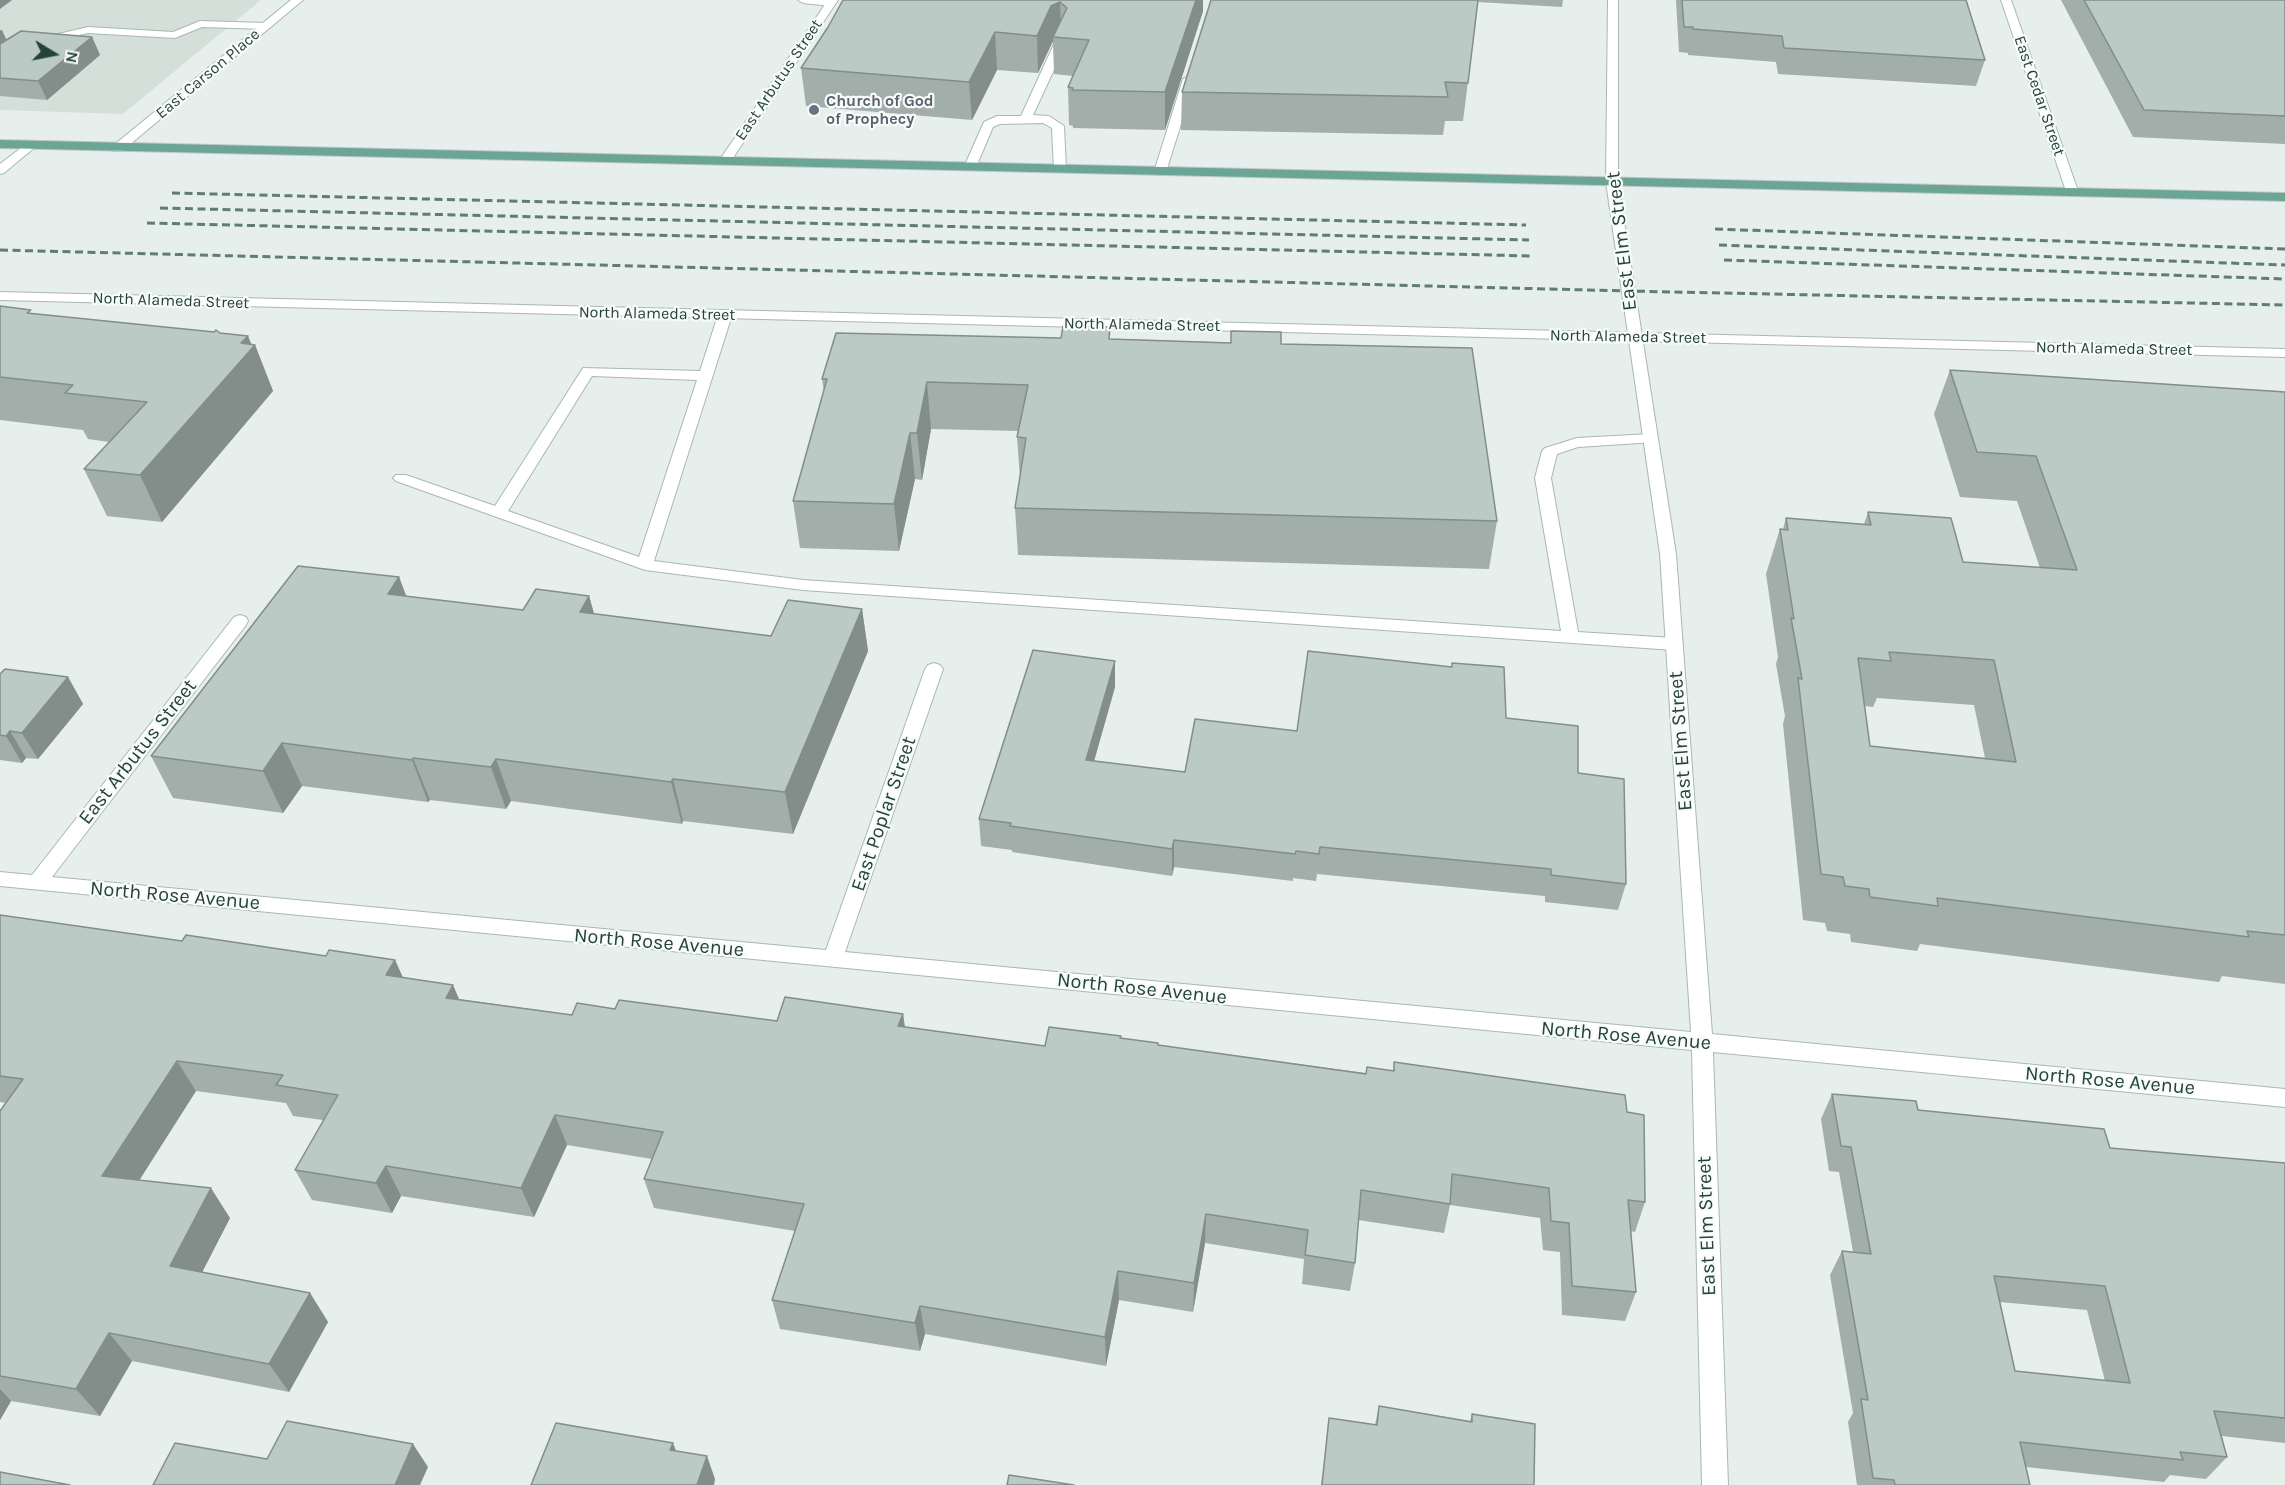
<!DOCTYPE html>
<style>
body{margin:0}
#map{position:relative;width:2285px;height:1485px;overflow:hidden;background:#e6efeb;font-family:Karla,sans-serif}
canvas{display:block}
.north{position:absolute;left:24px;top:24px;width:60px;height:60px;-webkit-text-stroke:4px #f7fbf9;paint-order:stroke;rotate:100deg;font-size:16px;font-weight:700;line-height:24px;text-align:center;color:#24423a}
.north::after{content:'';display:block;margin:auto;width:21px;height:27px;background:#24423a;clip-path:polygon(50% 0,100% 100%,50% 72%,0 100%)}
</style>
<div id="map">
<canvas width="2285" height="1485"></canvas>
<div class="north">N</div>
</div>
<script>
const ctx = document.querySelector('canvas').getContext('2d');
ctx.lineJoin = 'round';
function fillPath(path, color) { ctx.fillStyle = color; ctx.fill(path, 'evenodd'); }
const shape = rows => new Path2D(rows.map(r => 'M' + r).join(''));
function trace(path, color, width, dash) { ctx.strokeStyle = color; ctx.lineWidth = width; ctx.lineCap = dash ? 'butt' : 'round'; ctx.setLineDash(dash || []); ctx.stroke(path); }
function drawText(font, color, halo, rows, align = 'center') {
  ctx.font = font + ' Karla,sans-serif'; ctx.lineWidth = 4.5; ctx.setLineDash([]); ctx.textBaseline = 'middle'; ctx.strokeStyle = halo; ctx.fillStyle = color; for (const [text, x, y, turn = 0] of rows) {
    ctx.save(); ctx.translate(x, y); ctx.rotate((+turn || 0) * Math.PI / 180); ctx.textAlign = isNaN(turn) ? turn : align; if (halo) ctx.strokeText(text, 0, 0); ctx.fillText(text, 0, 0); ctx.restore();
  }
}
fillPath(shape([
 [0,0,261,0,123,114,0,110]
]), '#d4dfda');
const service = shape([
 [798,0,832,0,836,3,831,6,803,3,798,0],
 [200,21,266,23,272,26,266,29,202,27,175,38,88,33,28,47,0,66,0,58,20,43,88,27,173,32,200,21],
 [1060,41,1066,44,1033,115,1049,116,1064,126,1066,169,1064,172,1056,172,1054,169,1052,128,1043,123,1000,124,993,127,976,167,974,170,966,170,964,167,984,122,997,116,1021,116,1054,44,1060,41],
 [725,311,732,315,654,561,803,580,1561,631,1535,478,1542,451,1545,448,1577,438,1650,434,1655,436,1658,439,1655,442,1578,447,1557,454,1551,478,1578,632,1674,638,1680,640,1683,644,1680,648,1674,650,803,590,645,570,396,481,393,478,396,475,406,475,495,506,583,368,700,371,718,315,725,311],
 [592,376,697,380,639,557,508,511,592,376]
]);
const minor = shape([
 [291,0,303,0,122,151,114,151,112,148,114,145,291,0],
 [828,0,838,0,729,164,721,164,719,161,828,0],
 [1608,0,1618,0,1618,182,1676,554,1712,1034,2285,1089,2285,1107,1713,1052,1728,1485,1702,1485,1692,1050,0,886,0,872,32,875,234,617,240,615,246,617,248,621,246,625,52,877,826,950,925,669,928,665,934,663,940,665,943,669,845,952,1691,1032,1660,554,1606,182,1608,0],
 [2001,0,2011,0,2078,191,2076,194,2068,194,2066,191,2001,0],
 [1189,76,1195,79,1166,172,1164,175,1156,175,1154,172,1183,79,1189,76]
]);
const tertiary = shape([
 [0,292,2285,349,2285,357,0,300,0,292]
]);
const secondary = shape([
 [30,141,34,142,34,148,4,173,0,174,0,164,30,141]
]);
const primary = shape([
 [0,140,2285,193,2285,201,0,148,0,140]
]);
trace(service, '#a8b8b2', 2);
trace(minor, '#a8b8b2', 2);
trace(tertiary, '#a8b8b2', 2);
trace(secondary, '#a4bbb3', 2);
trace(primary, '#c2cac8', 2);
fillPath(service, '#fff');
fillPath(minor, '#fff');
fillPath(tertiary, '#fff');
fillPath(secondary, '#fff');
fillPath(primary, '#6aa596');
trace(shape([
 [172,193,1526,225],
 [160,208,1529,240],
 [147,223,1532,256],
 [1715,229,2285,249],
 [1719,245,2285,265],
 [0,250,1628,291,2285,305],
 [1724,260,2285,279]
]), '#5f7d75', 3, [8, 4.5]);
fillPath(shape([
 [843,0,1203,0,1203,11,1165,130,1073,128,1073,126,1069,125,1068,87,1073,76,1054,74,1053,42,1052,43,1038,73,997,70,972,120,806,106,801,68,828,27],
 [1211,0,1563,0,1562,7,1478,2,1463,121,1445,121,1443,135,1181,130,1182,92],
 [1676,0,1966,0,1985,60,1976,86,1778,74,1776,62,1688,55,1688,53,1679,52],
 [2061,0,2285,0,2285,144,2133,137],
 [0,29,7,40,92,37,100,55,47,100,0,96],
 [0,306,33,314,220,333,251,344,255,345,273,391,162,522,107,516,84,469,109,442,88,439,83,430,0,420],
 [1110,339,1281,344,1497,521,1489,569,1018,555,1015,508,1020,478,1017,437,1019,431,931,429,922,480,915,479,899,551,800,548,793,501,824,392,822,379],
 [1950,370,2285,392,2285,984,2222,976,2219,982,1920,944,1917,951,1851,942,1850,934,1827,931,1825,923,1803,920,1783,724,1785,716,1776,664,1778,657,1766,574,1780,529,1783,529,1786,518,1864,524,1868,512,1963,562,2040,568,2017,501,1960,497,1934,414],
 [1877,698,1974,705,1985,758,1870,746,1865,706,1873,707],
 [399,577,406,596,523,610,589,596,594,614,771,636,862,609,868,651,793,834,683,821,682,824,511,801,506,809,430,800,428,802,302,786,283,813,173,798,151,756],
 [0,674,68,677,83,704,38,759,26,758,22,763,0,760],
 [1115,687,1094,761,1185,772,1297,731,1506,718,1578,773,1626,884,1618,910,1545,902,1545,896,1317,874,1316,881,1293,878,1293,881,1174,867,1172,876,1012,852,1012,850,981,846,979,819],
 [0,915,182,941,326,956,395,960,403,978,453,985,459,999,572,1015,615,1009,777,1021,903,1014,905,1027,1045,1046,1121,1038,1158,1045,1366,1073,1393,1070,1394,1062,1627,1112,1645,1202,1635,1232,1631,1231,1636,1292,1625,1321,1562,1315,1560,1252,1543,1250,1540,1218,1450,1205,1444,1233,1358,1220,1355,1263,1350,1291,1302,1284,1304,1259,1205,1243,1193,1312,1119,1300,1106,1366,925,1334,920,1351,780,1329,772,1300,795,1231,654,1208,644,1179,652,1159,567,1145,534,1217,401,1196,392,1213,312,1200,295,1170,323,1120,293,1116,286,1103,196,1091,139,1180,230,1218,202,1272,310,1293,328,1322,289,1392,132,1361,100,1416,11,1401,0,1420,0,1111,6,1103,0,1102],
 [1832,1094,2110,1148,2285,1163,2285,1443,2222,1436,2227,1457,2206,1479,2170,1475,2164,1482,2026,1467,2030,1485,1857,1485,1848,1422,1853,1413,1830,1275,1842,1251,1853,1252,1839,1172,1829,1171,1821,1119],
 [2000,1302,2087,1310,2105,1381,2015,1371],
 [1379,1406,1470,1421,1472,1414,1534,1485,1321,1485,1329,1418,1375,1425]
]), '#a1aea9');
fillPath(shape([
 [0,0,12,0,0,9],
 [1196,0,1203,0,1203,11,1165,130,1165,92],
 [1060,2,1061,38,1053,37,1053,42,1052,43,1038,73,1037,36,1051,6],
 [2,30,10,48,0,56,0,31],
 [995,32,997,70,972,120,969,82],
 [92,37,100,55,47,100,38,81],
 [248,336,253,348,255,345,273,391,162,522,140,475,241,343],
 [927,382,931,429,922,480,917,433],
 [910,433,915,479,899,551,894,504],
 [399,577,415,619,388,594],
 [589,596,601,638,580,612],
 [862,609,868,651,793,834,785,792],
 [1115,661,1115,687,1087,786,1086,760],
 [68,677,83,704,38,759,22,733],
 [10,731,26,758,22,763,6,736],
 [282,743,302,786,283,813,263,771],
 [413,758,430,800,428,802,412,760],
 [496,759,511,801,506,809,491,767],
 [673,779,683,821,682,824,671,782],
 [1174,840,1174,867,1172,876,1172,849],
 [395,960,409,991,386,975],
 [453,985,466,1016,446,998],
 [903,1014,907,1045,898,1026],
 [177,1061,196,1091,123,1206,102,1176],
 [555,1115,567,1145,534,1217,521,1188],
 [386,1166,401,1196,392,1213,376,1183],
 [211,1188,230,1218,191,1294,170,1266],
 [1206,1214,1205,1243,1193,1312,1194,1283],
 [1118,1271,1119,1300,1106,1366,1105,1337],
 [310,1293,328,1322,289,1392,269,1364],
 [920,1306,925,1334,920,1351,915,1323],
 [109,1333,132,1361,100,1416,76,1389],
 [0,1389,11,1401,0,1420],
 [673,1443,682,1466,670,1450],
 [413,1444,428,1467,420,1485,395,1485],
 [707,1456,715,1479,714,1485,697,1485]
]), '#838d89');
const building = shape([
 [843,0,1196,0,1165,92,1072,90,1073,88,1068,87,1089,40,1053,37,1067,8,1060,2,1051,6,1037,36,995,32,969,82,801,68,828,27,843,0],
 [1211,0,1478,0,1468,83,1445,82,1448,97,1182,92,1211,0],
 [1682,0,1966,0,1985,60,1784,48,1782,36,1693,29,1693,27,1684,27,1682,0],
 [2084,0,2285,0,2285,116,2144,110,2084,0],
 [21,31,92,37,38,81,0,78,0,44,21,31],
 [0,306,31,310,27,313,214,332,216,330,220,333,248,336,241,343,255,345,140,475,84,469,147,402,65,393,73,385,0,377,0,306],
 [1063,326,1110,327,1109,339,1231,343,1231,331,1281,332,1281,344,1472,348,1497,521,1015,508,1026,438,1017,437,1028,385,927,382,917,433,910,433,894,504,793,501,827,379,822,379,836,333,1061,338,1063,326],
 [1950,370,2285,392,2285,935,2247,931,2249,937,1937,898,1938,906,1870,897,1869,889,1845,886,1843,877,1821,874,1798,678,1802,679,1791,618,1794,619,1780,529,1788,530,1786,518,1871,525,1868,512,1951,518,1963,562,2077,570,2036,456,1977,452,1950,370],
 [1889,652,1994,660,2016,762,1870,746,1858,658,1891,661,1889,652],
 [298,566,399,577,388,594,523,610,536,589,589,596,580,612,771,636,788,600,862,609,785,792,673,779,671,782,496,759,491,767,413,758,412,760,282,743,263,771,151,756,298,566],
 [1033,650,1115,661,1086,760,1185,772,1195,719,1297,731,1308,651,1452,667,1452,663,1504,667,1506,718,1578,726,1578,773,1624,779,1626,884,1551,875,1551,869,1320,847,1319,854,1296,851,1295,854,1174,840,1172,849,1010,826,1011,823,979,819,1033,650],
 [5,669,68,677,22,733,10,731,6,736,0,735,0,674,5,669],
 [0,915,182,941,186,935,326,956,329,950,395,960,386,975,453,985,446,998,572,1015,577,1003,615,1009,619,1000,777,1021,785,997,903,1014,898,1026,1045,1046,1049,1027,1121,1036,1120,1038,1158,1043,1158,1045,1366,1074,1367,1067,1394,1071,1394,1062,1625,1095,1627,1112,1644,1115,1645,1202,1628,1200,1636,1292,1572,1286,1569,1223,1551,1221,1549,1188,1452,1174,1450,1204,1361,1190,1355,1263,1305,1255,1308,1230,1206,1214,1194,1283,1118,1271,1105,1337,920,1306,915,1323,772,1300,804,1204,644,1179,663,1132,555,1115,521,1188,386,1166,376,1183,295,1170,338,1095,276,1085,283,1075,177,1061,102,1176,211,1188,170,1266,310,1293,269,1364,109,1333,76,1389,0,1376,0,1111,23,1079,0,1076,0,915],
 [1832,1094,1916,1101,1918,1110,2104,1129,2110,1148,2285,1163,2285,1418,2214,1411,2227,1457,2180,1452,2183,1460,2020,1442,2030,1485,1895,1485,1894,1480,1873,1478,1861,1399,1868,1400,1842,1251,1871,1254,1851,1147,1841,1146,1832,1094],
 [1994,1276,2105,1286,2130,1383,2015,1371,1994,1276],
 [1379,1406,1472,1422,1472,1414,1535,1424,1534,1485,1322,1485,1329,1418,1377,1425,1379,1406],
 [287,1421,413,1444,395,1485,153,1485,175,1443,267,1459,287,1421],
 [556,1423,673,1443,670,1450,707,1456,697,1485,531,1485,556,1423],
 [0,1472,70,1485,0,1485,0,1472],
 [1009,1475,1074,1485,1007,1485,1009,1475]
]);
fillPath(building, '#bbcac4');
trace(building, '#838d89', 1.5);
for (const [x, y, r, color] of [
 [814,110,6,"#6b7280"]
]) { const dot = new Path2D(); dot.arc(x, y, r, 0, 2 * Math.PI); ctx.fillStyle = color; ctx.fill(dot); trace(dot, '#f7fbf9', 2); }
drawText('16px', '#24423a', '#f7fbf9', [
 ["East Carson Place",208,74,-40],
 ["East Arbutus Street",779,80,-56],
 ["East Cedar Street",2039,96,71],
 ["North Alameda Street",171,301,2],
 ["North Alameda Street",657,314,1],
 ["North Alameda Street",1142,325,1],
 ["North Alameda Street",1628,337,1],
 ["North Alameda Street",2114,349,1]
]);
drawText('bold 16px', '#5b616d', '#f7fbf9', [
 ["Church of God",826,101],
 ["of Prophecy",826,119]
], 'left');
drawText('20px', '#24423a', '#f7fbf9', [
 ["East Elm Street",1622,241,-97],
 ["East Elm Street",1681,741,-94],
 ["East Arbutus Street",138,752,-52],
 ["East Poplar Street",884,814,-71],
 ["North Rose Avenue",175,896,5],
 ["North Rose Avenue",659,943,5],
 ["North Rose Avenue",1142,989,6],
 ["North Rose Avenue",1626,1036,5],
 ["North Rose Avenue",2110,1081,5],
 ["East Elm Street",1707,1226,-92]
]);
</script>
